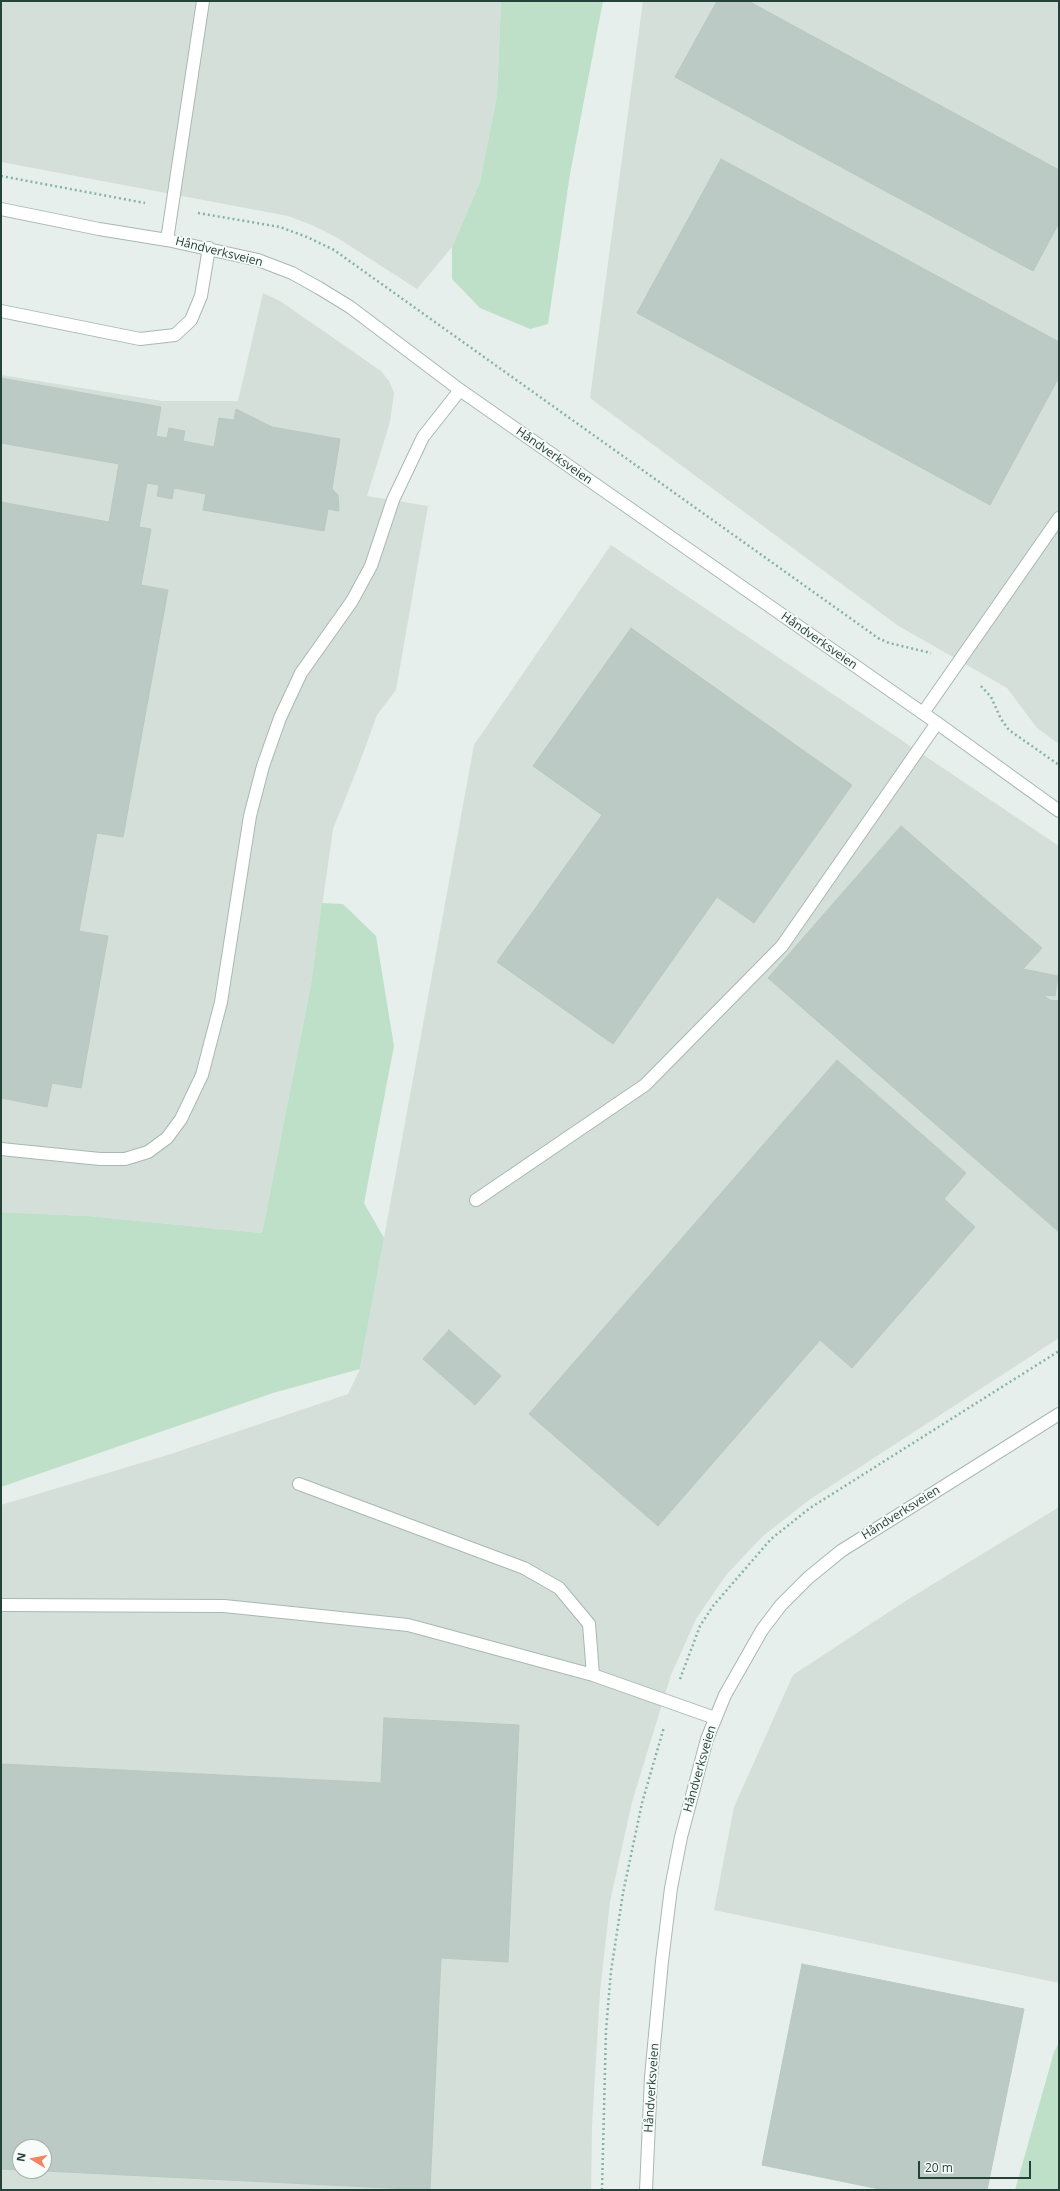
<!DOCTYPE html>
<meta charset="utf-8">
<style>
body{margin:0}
#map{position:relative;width:1060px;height:2191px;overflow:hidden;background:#e6efeb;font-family:"Open Sans",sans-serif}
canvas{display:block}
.frame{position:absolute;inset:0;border:2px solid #24423a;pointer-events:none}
.north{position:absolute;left:12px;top:2139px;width:40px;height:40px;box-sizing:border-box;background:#f7fbf9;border:1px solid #a3b1ad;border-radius:50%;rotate:280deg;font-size:11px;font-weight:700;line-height:16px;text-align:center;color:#24423a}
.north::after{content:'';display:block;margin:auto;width:14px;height:18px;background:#f4845f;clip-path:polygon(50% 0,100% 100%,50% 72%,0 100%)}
.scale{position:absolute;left:918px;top:2161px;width:113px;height:18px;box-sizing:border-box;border:2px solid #24423a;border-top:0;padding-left:5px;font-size:12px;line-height:14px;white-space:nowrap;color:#24423a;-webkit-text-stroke:3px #f7fbf9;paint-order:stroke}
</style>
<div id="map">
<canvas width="1060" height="2191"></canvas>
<div class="frame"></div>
<div class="north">N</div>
<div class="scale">20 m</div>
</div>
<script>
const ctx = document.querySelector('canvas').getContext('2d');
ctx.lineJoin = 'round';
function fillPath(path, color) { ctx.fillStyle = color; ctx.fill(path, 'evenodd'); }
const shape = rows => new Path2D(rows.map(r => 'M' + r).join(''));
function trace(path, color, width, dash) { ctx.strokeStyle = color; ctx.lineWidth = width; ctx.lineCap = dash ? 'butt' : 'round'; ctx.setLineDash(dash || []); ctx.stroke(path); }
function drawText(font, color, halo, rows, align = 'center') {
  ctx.font = font + ' "Open Sans",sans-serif'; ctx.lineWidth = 3.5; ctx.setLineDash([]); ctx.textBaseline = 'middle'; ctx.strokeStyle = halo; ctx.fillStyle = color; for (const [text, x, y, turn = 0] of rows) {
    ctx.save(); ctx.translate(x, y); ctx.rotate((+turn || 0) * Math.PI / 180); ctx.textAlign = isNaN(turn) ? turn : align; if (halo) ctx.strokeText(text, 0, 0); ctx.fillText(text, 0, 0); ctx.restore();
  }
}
fillPath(shape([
 [1,1,501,1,497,95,480,182,452,247,417,289,336,237,312,225,288,216,1,162],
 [643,1,1059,1,1059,744,1037,728,1007,688,897,625,590,398],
 [263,293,280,301,381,371,389,381,394,393,390,422,367,496,428,506,396,690,377,715,356,772,333,829,311,984,262,1233,88,1216,1,1212,1,375,162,401,238,401],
 [611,545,1059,846,1059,1338,809,1500,763,1536,726,1575,696,1619,671,1675,632,1802,610,1902,600,1992,592,2126,591,2190,1,2190,1,1505,171,1454,348,1394,360,1369,474,745],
 [20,2147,44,2147,44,2171,20,2171],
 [1059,1507,1059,1983,714,1910,734,1807,793,1675,907,1600]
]), '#d4dfda');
fillPath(shape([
 [501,1,603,1,570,174,548,324,530,329,480,308,452,279,452,247,480,182,497,95],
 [322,903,343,904,376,936,394,1046,364,1203,384,1238,360,1369,273,1393,1,1487,1,1212,88,1216,262,1233,311,984],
 [1059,2042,1059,2190,1015,2190,1054,2052]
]), '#bfe0c8');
const building = shape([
 [717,1,748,1,1059,170,1059,223,1033,271,675,77,717,1],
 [721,159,1059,342,1059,377,990,505,637,313,721,159],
 [1,378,161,407,156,436,167,438,169,428,185,431,183,441,214,447,219,418,234,420,236,409,272,427,340,439,332,489,338,495,339,511,328,509,324,531,203,510,206,494,174,488,172,499,157,496,159,485,147,483,139,527,151,529,141,585,168,590,123,837,97,833,79,931,108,936,81,1088,52,1083,47,1107,1,1098,1,502,109,522,119,464,1,443,1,378],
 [631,628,852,785,754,923,717,897,613,1044,497,962,602,815,533,766,631,628],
 [901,826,1042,948,1023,969,1058,976,1055,996,1043,995,1050,1000,1059,1001,1059,1232,768,978,901,826],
 [837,1060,966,1173,944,1199,975,1227,852,1368,820,1340,658,1526,529,1414,837,1060],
 [449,1330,501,1376,475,1405,423,1359,449,1330],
 [384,1718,519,1725,508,1962,441,1958,430,2190,44,2171,44,2147,20,2147,20,2170,1,2169,1,1764,381,1783,384,1718],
 [802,1964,1024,2009,987,2190,884,2190,762,2165,802,1964]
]);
fillPath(building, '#bbcac4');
trace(building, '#b8c9c2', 1);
const service = shape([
 [167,240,203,1],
 [1,311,140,339,175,335,191,320,201,296,209,248],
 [923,713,1059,518],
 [1,1149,100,1159,125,1159,148,1152,167,1138,181,1119,202,1075,221,1002,250,816,263,766,280,718,301,673,352,601,371,566,393,500,423,437,460,390],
 [476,1200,645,1085,782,946,937,723],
 [299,1484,524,1568,559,1588,589,1624,593,1675],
 [1,1605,224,1606,408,1625,593,1675,715,1718]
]);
const minor = shape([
 [1,209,99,229,167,240,258,260,292,273,319,288,350,307,460,390,937,723,1059,811],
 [646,2190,651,2077,662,1961,671,1888,681,1837,707,1739,725,1695,762,1630,781,1605,808,1578,841,1551,1059,1414]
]);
trace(service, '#a8b8b2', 14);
trace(minor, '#a8b8b2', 14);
trace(shape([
 [1,176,145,203],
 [198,213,280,227,307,237,334,250,878,638,889,643,931,653],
 [981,686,991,697,1001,719,1009,730,1059,765],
 [680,1679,700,1626,713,1606,771,1539,810,1508,1059,1351],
 [602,2190,606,2030,611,1971,623,1893,642,1803,664,1727]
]), '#86b3a5', 2.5, [2, 3]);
trace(service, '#fff', 12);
trace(minor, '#fff', 12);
drawText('12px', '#24423a', '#f7fbf9', [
 ["Håndverksveien",219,252,14],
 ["Håndverksveien",554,456,35],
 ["Håndverksveien",819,641,35],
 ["Håndverksveien",901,1513,-32],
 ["Håndverksveien",700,1769,-74],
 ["Håndverksveien",652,2088,-86]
]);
</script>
